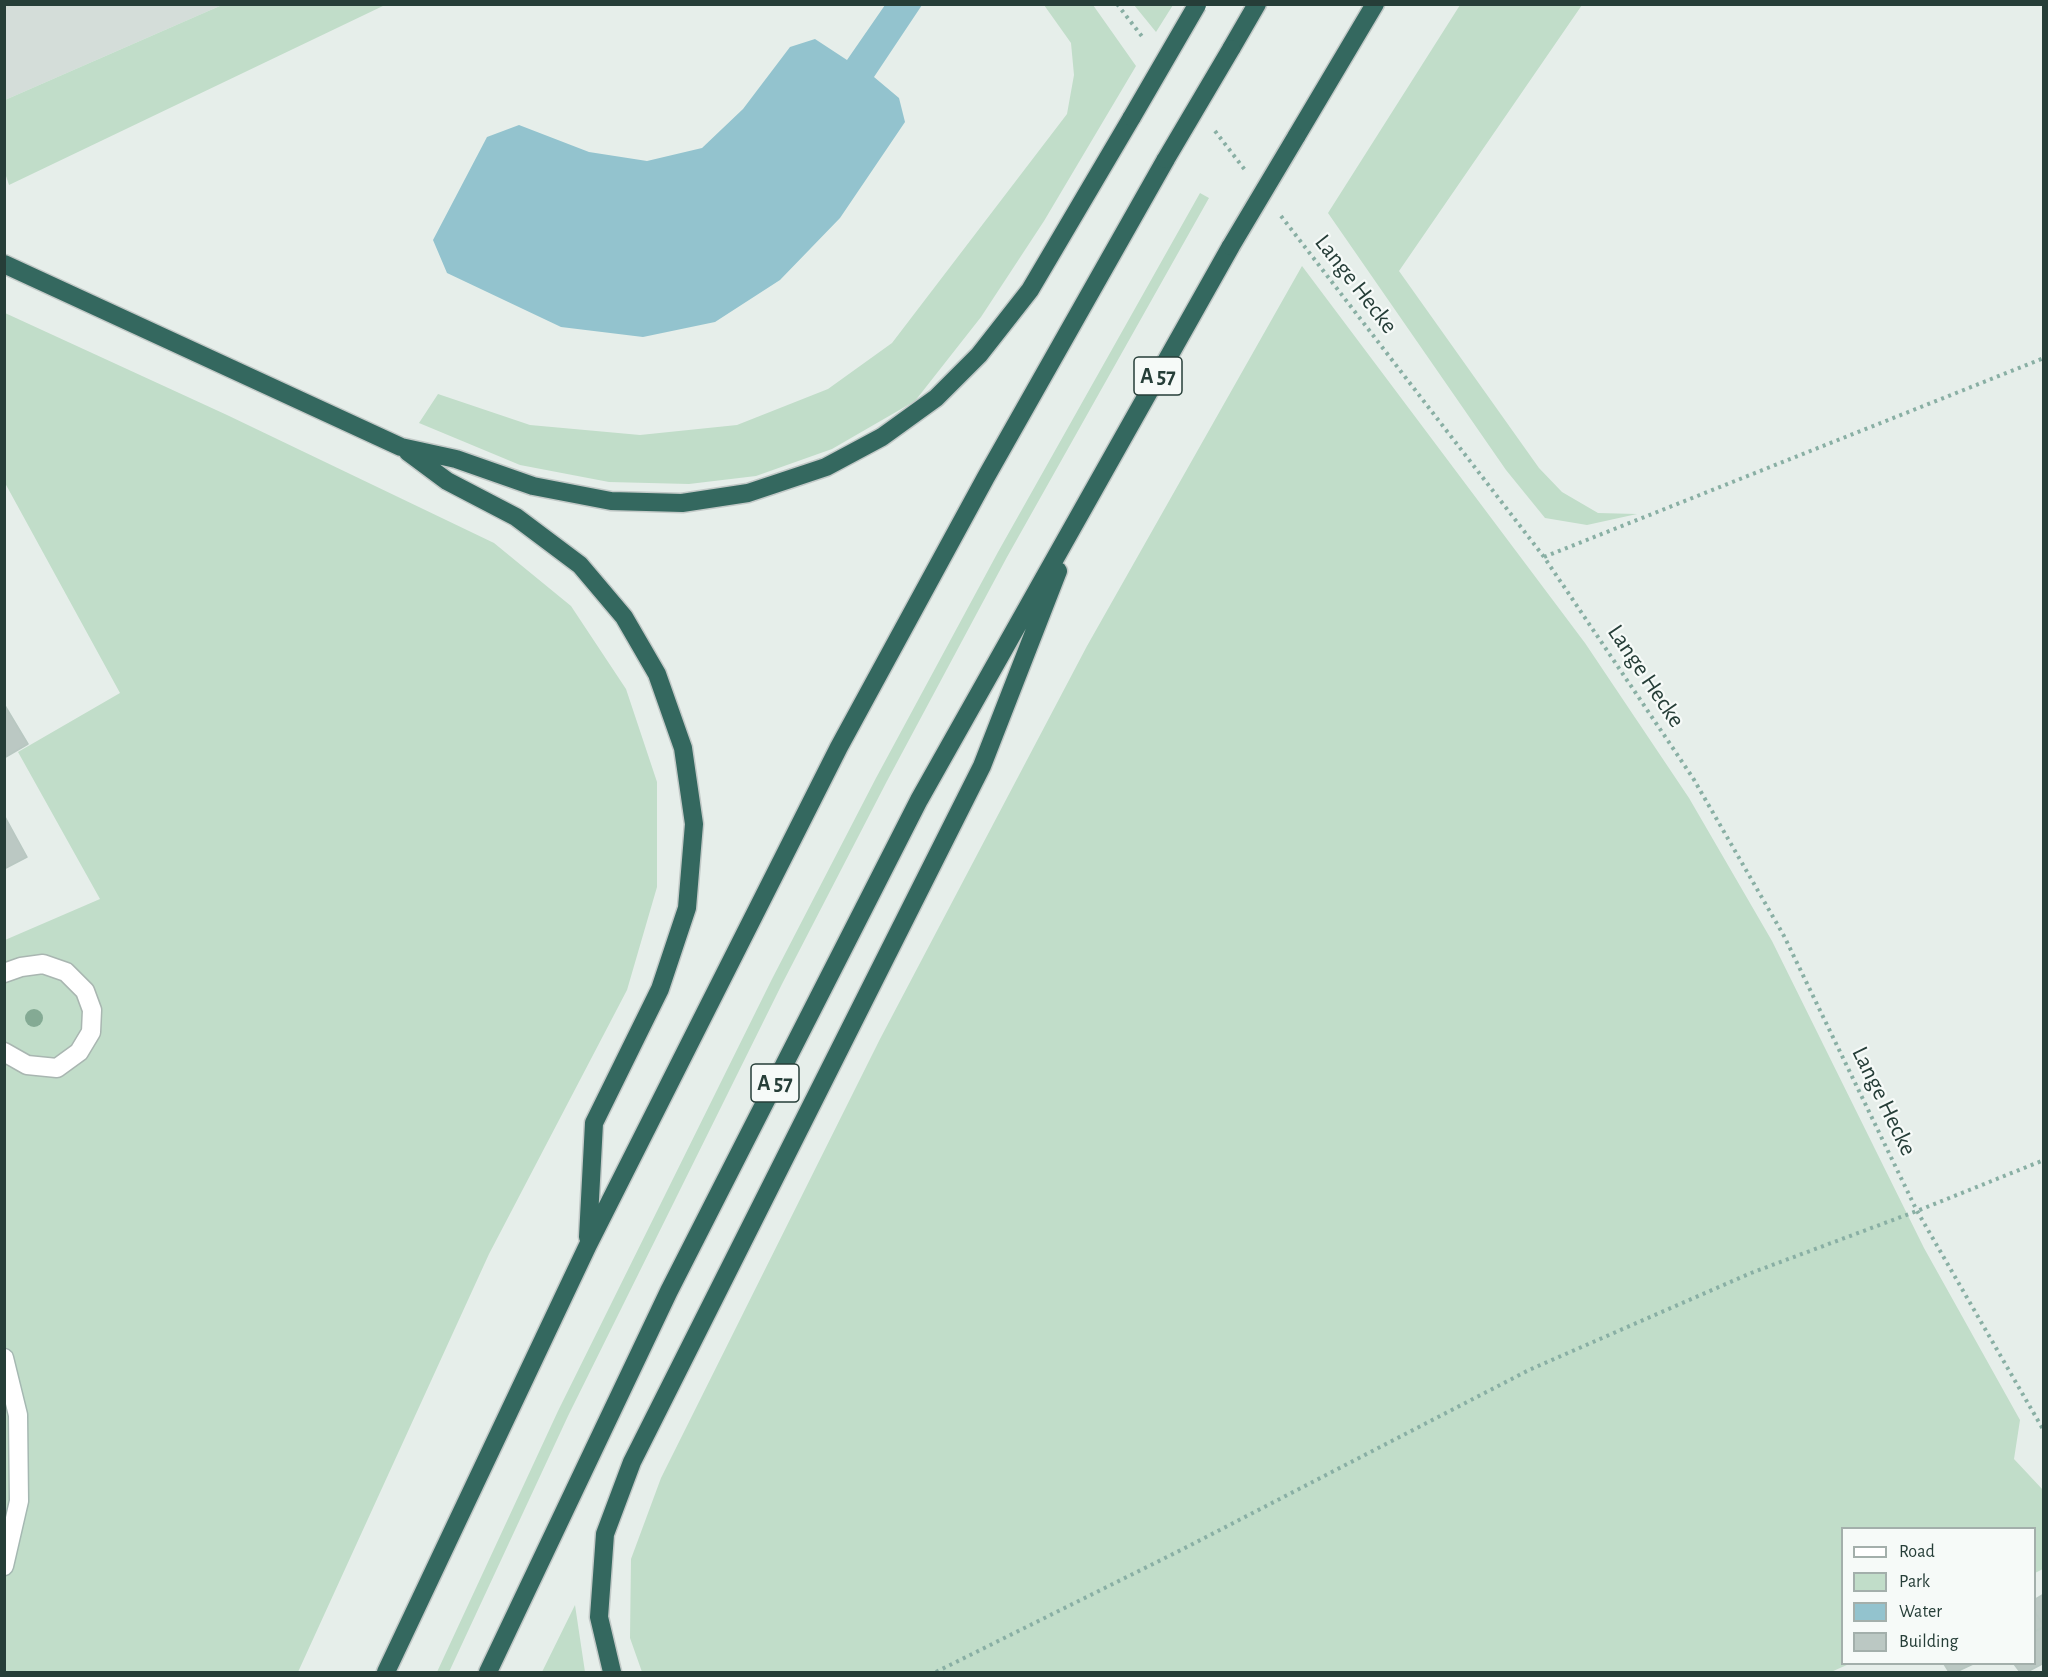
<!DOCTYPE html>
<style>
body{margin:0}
#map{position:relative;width:2048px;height:1677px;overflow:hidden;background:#e6eeea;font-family:"Alegreya Sans",sans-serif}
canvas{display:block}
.frame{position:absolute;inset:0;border:6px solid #263e38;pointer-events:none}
.legend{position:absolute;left:1841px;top:1527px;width:195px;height:138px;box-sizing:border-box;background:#f6faf8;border:2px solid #a3afab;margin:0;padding:8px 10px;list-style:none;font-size:18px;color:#263e38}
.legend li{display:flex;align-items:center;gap:12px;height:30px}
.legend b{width:30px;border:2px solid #a3afab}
</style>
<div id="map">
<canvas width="2048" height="1677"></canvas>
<div class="frame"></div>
<ul class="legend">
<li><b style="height:8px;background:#fff"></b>Road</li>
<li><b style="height:16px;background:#c1ddc9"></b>Park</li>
<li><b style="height:16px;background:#93c3ce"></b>Water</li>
<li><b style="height:16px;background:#bbc8c3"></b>Building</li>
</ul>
</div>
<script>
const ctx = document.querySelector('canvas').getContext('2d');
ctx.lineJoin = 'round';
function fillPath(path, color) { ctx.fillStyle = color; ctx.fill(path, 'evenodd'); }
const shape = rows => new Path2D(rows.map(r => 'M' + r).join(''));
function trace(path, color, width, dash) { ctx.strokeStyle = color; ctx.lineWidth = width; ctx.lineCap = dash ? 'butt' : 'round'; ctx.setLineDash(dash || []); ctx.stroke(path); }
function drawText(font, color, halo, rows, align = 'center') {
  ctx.font = font + ' "Alegreya Sans",sans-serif'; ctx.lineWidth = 4.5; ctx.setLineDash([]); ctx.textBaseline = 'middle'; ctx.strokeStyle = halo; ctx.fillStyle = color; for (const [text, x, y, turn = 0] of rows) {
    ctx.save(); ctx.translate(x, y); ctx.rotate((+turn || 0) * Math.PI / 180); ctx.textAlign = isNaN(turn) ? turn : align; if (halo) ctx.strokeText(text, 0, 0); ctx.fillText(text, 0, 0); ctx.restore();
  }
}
fillPath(shape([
 [5,4,222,4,222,5,5,100]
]), '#d4ddd9');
fillPath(shape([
 [222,5,385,5,9,185,5,173,5,100],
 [1044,5,1093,5,1136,66,1044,221,981,317,915,401,832,449,756,476,689,484,609,482,520,465,419,423,438,394,530,425,640,435,737,425,828,389,892,343,1067,114,1074,75,1071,43],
 [1134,5,1173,5,1156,32],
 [1460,5,1582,5,1399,271,1539,468,1562,492,1598,513,1637,514,1587,525,1545,518,1506,470,1328,213],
 [1200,193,1209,198,1007,557,887,781,782,984,568,1416,449,1672,437,1672,558,1411,772,979,876,778,998,552],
 [1302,266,1585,643,1689,798,1772,941,1924,1248,2020,1420,2014,1459,2043,1490,2043,1569,2035,1573,2034,1528,1842,1528,1842,1664,1849,1664,1831,1672,642,1672,630,1638,631,1559,661,1478,880,1039,1087,646],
 [5,313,227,415,494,543,571,606,626,689,657,782,657,887,627,990,489,1254,298,1672,5,1672,5,940,100,899,18,752,120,693,5,483],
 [575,1605,585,1672,542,1672]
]), '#c1ddc9');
fillPath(shape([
 [885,5,922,5,874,77,899,98,905,122,840,218,780,280,715,322,643,337,561,327,447,273,433,240,487,137,519,125,589,152,647,161,702,148,743,109,790,47,815,39,847,60]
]), '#93c3ce');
const building = shape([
 [4,704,28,744,4,758,4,704],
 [4,815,27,857,4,869,4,815],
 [2044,1594,2044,1626,2034,1611,2034,1600,2044,1594],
 [2034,1611,2044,1626,2034,1632,2034,1611],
 [2044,1627,2044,1663,2027,1672,2020,1672,2014,1664,2034,1664,2034,1632,2044,1627],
 [1944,1664,1973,1664,1956,1672,1949,1672,1944,1664]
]);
fillPath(building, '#bbc8c3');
trace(building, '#b8c7c1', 1.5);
const street = shape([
 [4,973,21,967,43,964,66,972,85,991,92,1010,91,1032,79,1052,57,1068,27,1065,4,1052]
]);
const secondary = shape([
 [4,1358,18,1415,19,1501,4,1566]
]);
const highway = shape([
 [1231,49,1257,4],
 [1296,137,1375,4],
 [4,264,401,447,456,459,533,486,611,501,682,503,748,493,826,467,882,437,936,398,979,355,1030,290,1132,117],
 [408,452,447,481,516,517,580,565,624,617,657,674,683,748,694,824,687,908,660,989,594,1123,588,1237],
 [386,1672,588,1245,839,747,986,477,1166,159],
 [488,1672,669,1291,919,800,1231,246],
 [612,1672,599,1617,605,1534,632,1462,982,766,1058,571]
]);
trace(street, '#a9b6b1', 21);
trace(secondary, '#a5b8b2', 21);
trace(highway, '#c2c9c7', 21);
trace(shape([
 [1117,4,1144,39],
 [1215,131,1245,170],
 [1281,216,1544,557,1693,778,1784,936,1917,1211,2044,1431],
 [1544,557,2044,358],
 [936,1672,1183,1549,1529,1370,1751,1273,1917,1211,2044,1160]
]), '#89afa4', 4, [3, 4.5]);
trace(street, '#fff', 18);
trace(secondary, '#fff', 18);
trace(highway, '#34685f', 18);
const highwayBridge = shape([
 [1132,117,1197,5],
 [1166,159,1231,49],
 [1231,246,1296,137]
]);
trace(highwayBridge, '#c2c9c7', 21, []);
trace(highwayBridge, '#34685f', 18);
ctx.fillStyle = '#84aa94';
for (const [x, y] of [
 [34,1018]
]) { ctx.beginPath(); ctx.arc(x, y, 9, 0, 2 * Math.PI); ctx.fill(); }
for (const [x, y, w] of [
 [1158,376,48],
 [775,1083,48]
]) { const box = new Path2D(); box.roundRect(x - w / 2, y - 19, w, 38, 4.5); ctx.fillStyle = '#f6faf8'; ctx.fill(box); trace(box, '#263e38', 1.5); }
drawText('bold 22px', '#263e38', null, [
 ["A 57",1158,376],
 ["A 57",775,1083]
]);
drawText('24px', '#263e38', '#f6faf8', [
 ["Lange Hecke",1356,284,52],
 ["Lange Hecke",1646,676,56],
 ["Lange Hecke",1884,1101,64]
]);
</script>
